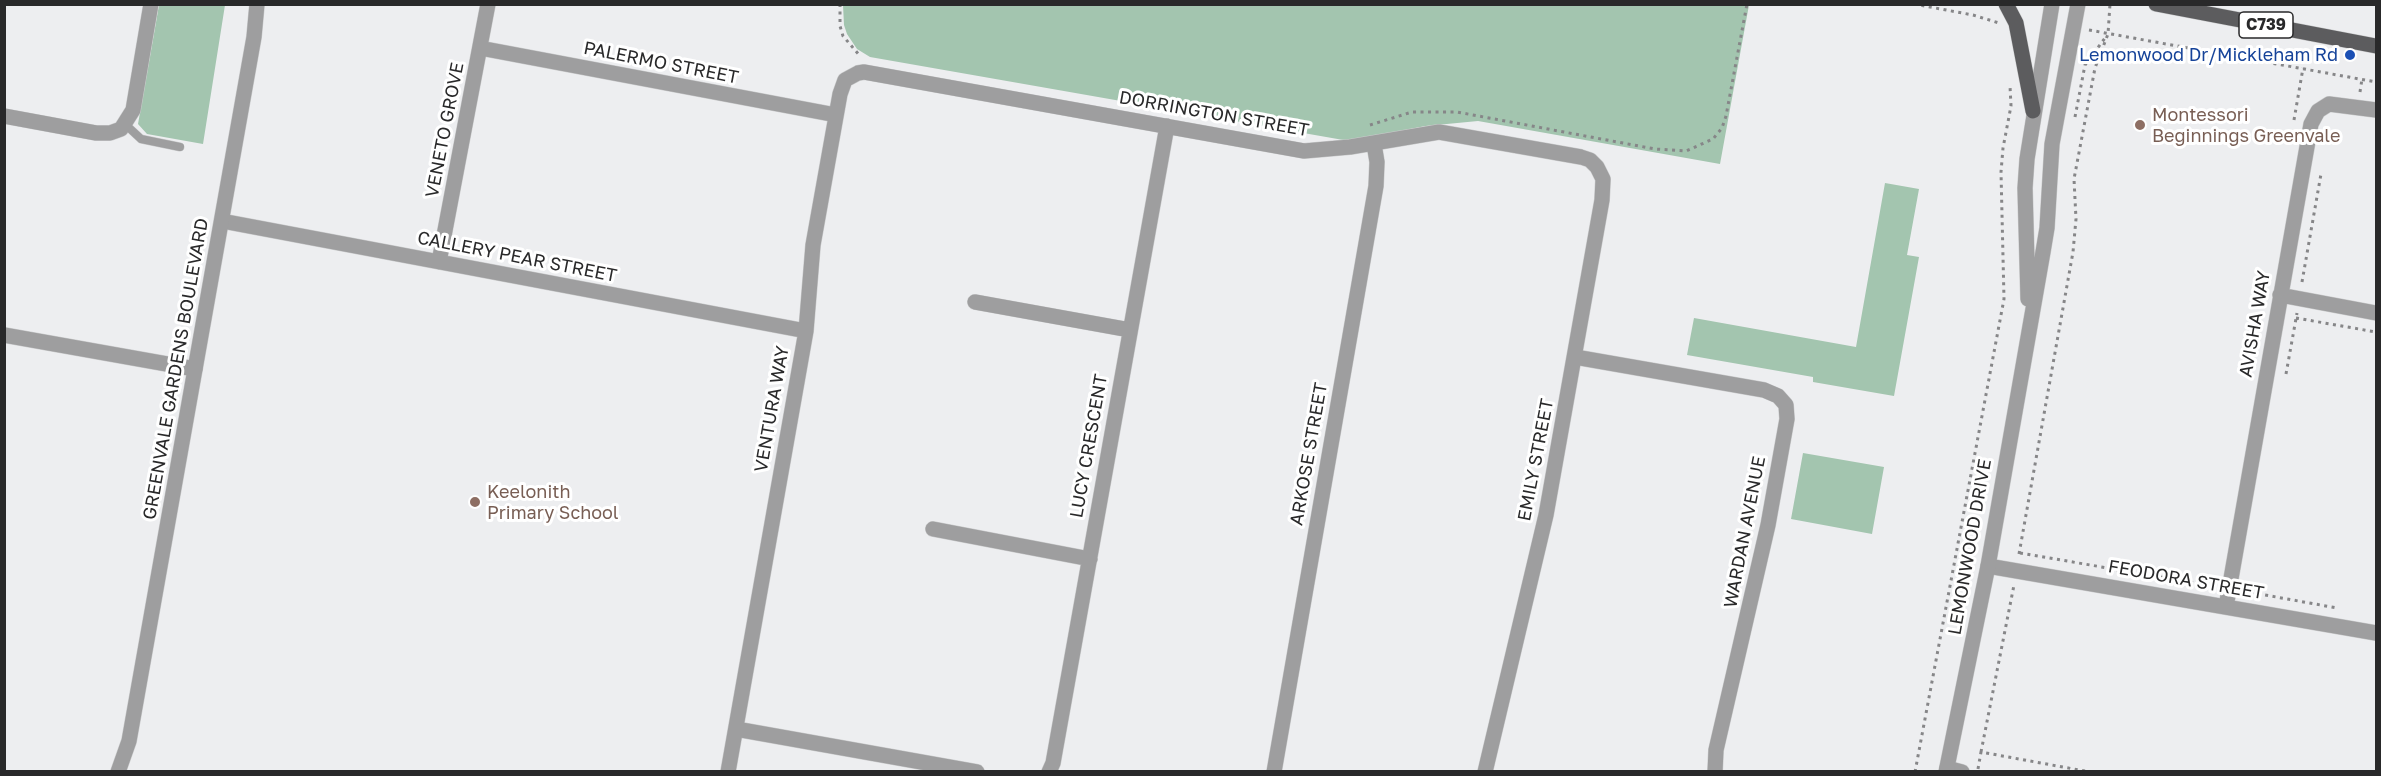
<!DOCTYPE html>
<style>
body{margin:0}
#map{position:relative;width:2381px;height:776px;overflow:hidden;background:#edeef0;font-family:"Golos Text",sans-serif}
canvas{display:block}
.frame{position:absolute;inset:0;border:6px solid #29292a;pointer-events:none}
</style>
<div id="map">
<canvas width="2381" height="776"></canvas>
<div class="frame"></div>
</div>
<script>
const ctx = document.querySelector('canvas').getContext('2d');
ctx.lineJoin = 'round';
function fillPath(path, color) { ctx.fillStyle = color; ctx.fill(path, 'evenodd'); }
const shape = rows => new Path2D(rows.map(r => 'M' + r).join(''));
function trace(path, color, width, dash) { ctx.strokeStyle = color; ctx.lineWidth = width; ctx.lineCap = dash ? 'butt' : 'round'; ctx.setLineDash(dash || []); ctx.stroke(path); }
function drawText(font, color, halo, rows, align = 'center') {
  ctx.font = font + ' "Golos Text",sans-serif'; ctx.lineWidth = 6; ctx.setLineDash([]); ctx.textBaseline = 'middle'; ctx.strokeStyle = halo; ctx.fillStyle = color; for (const [text, x, y, turn = 0] of rows) {
    ctx.save(); ctx.translate(x, y); ctx.rotate((+turn || 0) * Math.PI / 180); ctx.textAlign = isNaN(turn) ? turn : align; if (halo) ctx.strokeText(text, 0, 0); ctx.fillText(text, 0, 0); ctx.restore();
  }
}
fillPath(shape([
 [159,5,225,5,203,144,147,134,138,124],
 [843,5,1749,5,1720,164,1478,121,1426,126,1349,141,870,57,857,49,847,34,844,25],
 [1885,183,1919,189,1907,255,1919,257,1894,396,1813,382,1813,377,1687,355,1694,318,1856,347],
 [1803,453,1884,467,1872,534,1791,519]
]), '#a3c5af');
const service = shape([
 [126,125,141,139,180,147]
]);
const minor = shape([
 [480,48,836,115],
 [4,116,96,133,110,133,121,129,133,110,151,4],
 [222,221,806,331],
 [439,262,488,4],
 [2280,295,2376,313],
 [975,302,1130,330],
 [4,335,195,369],
 [1575,357,1764,390,1778,396,1786,405,1787,419,1768,525,1716,750,1715,772],
 [933,529,1090,559],
 [1988,566,2376,633],
 [2226,607,2311,124,2318,111,2329,104,2376,110],
 [736,729,977,772],
 [1947,768,1962,772],
 [728,772,806,331,813,245,840,94,845,80,858,73,864,72,1304,151,1350,147,1439,132,1581,157,1590,160,1597,167,1603,179,1602,200,1546,515,1485,772],
 [1049,772,1053,763,1167,126],
 [1274,772,1376,186,1377,162,1374,144]
]);
const tertiary = shape([
 [2028,299,2025,188,2027,159,2052,4],
 [118,772,129,741,254,37,257,4],
 [1946,772,1988,566,2043,252,2047,228,2052,144,2078,4]
]);
const primary = shape([
 [2006,4,2016,23,2033,111],
 [2156,4,2376,46]
]);
trace(service, '#cacbcc', 9);
trace(minor, '#cacbcc', 16);
trace(tertiary, '#cacbcc', 16);
trace(primary, '#cacbcc', 16);
trace(shape([
 [840,4,840,26,843,36,860,56],
 [1914,4,1973,15,1999,23],
 [2089,30,2376,82],
 [2360,92,2362,79],
 [2075,117,2085,65,2105,38],
 [2294,120,2303,68],
 [1370,125,1412,112,1457,112,1655,149,1686,151,1713,139,1722,128,1726,116,1747,4],
 [2302,282,2321,174],
 [2296,318,2376,332],
 [2286,374,2297,313],
 [2020,553,2213,586],
 [2019,554,2073,252,2076,219,2074,179,2095,68,2108,34,2110,4],
 [2243,591,2337,608],
 [1981,752,2014,585],
 [1978,769,1981,752,2090,772],
 [1915,772,2004,299,2001,172,2003,148,2011,106,2010,86]
]), '#868688', 3, [3, 4.5]);
trace(service, '#9e9e9f', 8);
trace(minor, '#9e9e9f', 15);
trace(tertiary, '#9e9e9f', 15);
trace(primary, '#5c5c5e', 15);
for (const [x, y, r, color] of [
 [2350,55,6,"#1a4fb4"],
 [2140,125,6,"#8d6e63"],
 [475,502,6,"#8d6e63"]
]) { const dot = new Path2D(); dot.arc(x, y, r, 0, 2 * Math.PI); ctx.fillStyle = color; ctx.fill(dot); trace(dot, '#fff', 2); }
for (const [x, y, w] of [
 [2266,25,54]
]) { const box = new Path2D(); box.roundRect(x - w / 2, y - 13, w, 26, 4.5); ctx.fillStyle = '#fff'; ctx.fill(box); trace(box, '#29292a', 1.5); }
drawText('bold 16px', '#29292a', null, [
 ["C739",2266,25]
]);
drawText('18px', '#164399', '#fff', [
 ["Lemonwood Dr/Mickleham Rd",2338,55]
], 'right');
drawText('18px', '#29292a', '#fff', [
 ["PALERMO STREET",661,63,11],
 ["DORRINGTON STREET",1214,114,10],
 ["VENETO GROVE",445,130,-79],
 ["CALLERY PEAR STREET",517,257,11],
 ["AVISHA WAY",2255,324,-80],
 ["GREENVALE GARDENS BOULEVARD",176,369,-80],
 ["VENTURA WAY",772,409,-80],
 ["LUCY CRESCENT",1089,446,-80],
 ["ARKOSE STREET",1309,454,-80],
 ["EMILY STREET",1536,460,-79],
 ["WARDAN AVENUE",1745,532,-79],
 ["LEMONWOOD DRIVE",1970,547,-80],
 ["FEODORA STREET",2186,580,10]
]);
drawText('18px', '#785e54', '#fff', [
 ["Montessori",2152,115],
 ["Beginnings Greenvale",2152,136],
 ["Keelonith",487,492],
 ["Primary School",487,513]
], 'left');
</script>
